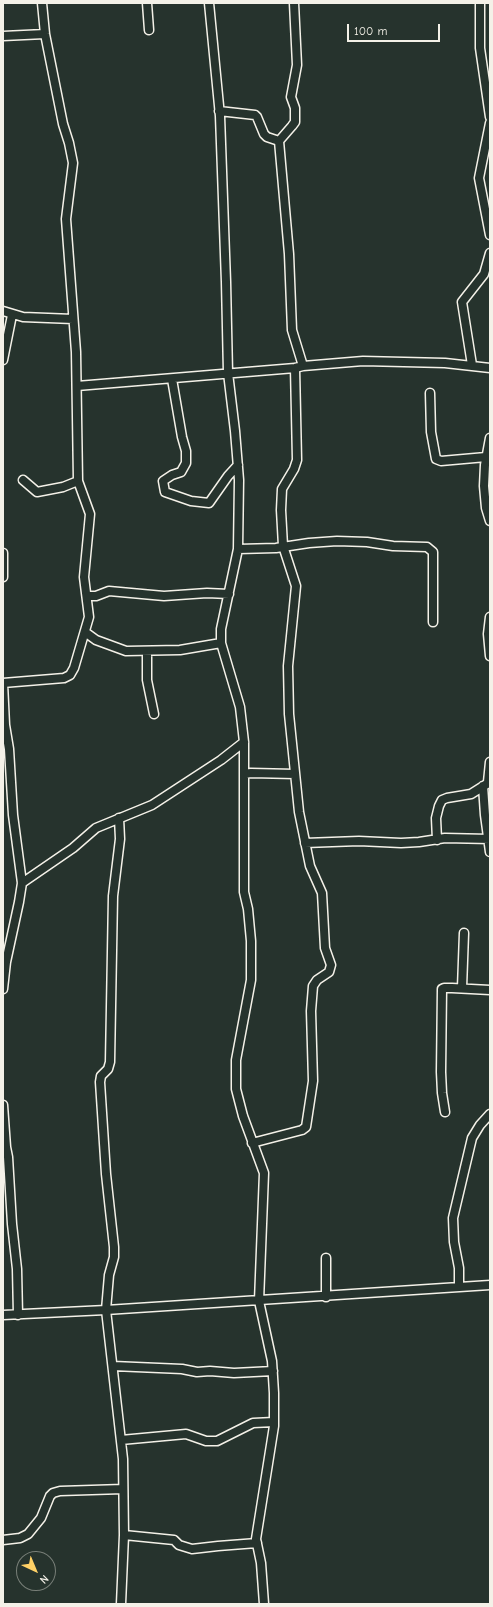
<!DOCTYPE html>
<style>
body{margin:0}
#map{position:relative;width:493px;height:1607px;overflow:hidden;background:#26332d;font-family:"Comic Neue",sans-serif}
canvas{display:block}
.frame{position:absolute;inset:0;border:4px solid #f4f1e8;pointer-events:none}
.north{position:absolute;left:16px;top:1551px;width:40px;height:40px;box-sizing:border-box;background:#26332d;border:1px solid #787f78;border-radius:50%;rotate:136deg;font-size:11px;font-weight:700;line-height:16px;text-align:center;color:#f4f1e8}
.north::after{content:'';display:block;margin:auto;width:14px;height:18px;background:#ffd166;clip-path:polygon(50% 0,100% 100%,50% 72%,0 100%)}
.scale{position:absolute;left:347px;top:24px;width:93px;height:18px;box-sizing:border-box;border:2px solid #f4f1e8;border-top:0;padding-left:5px;font-size:12px;line-height:14px;white-space:nowrap;color:#f4f1e8;-webkit-text-stroke:3px #26332d;paint-order:stroke}
</style>
<div id="map">
<canvas width="493" height="1607"></canvas>
<div class="frame"></div>
<div class="north">N</div>
<div class="scale">100 m</div>
</div>
<script>
const ctx = document.querySelector('canvas').getContext('2d');
ctx.lineJoin = 'round';
const shape = rows => new Path2D(rows.map(r => 'M' + r).join(''));
function trace(path, color, width, dash) { ctx.strokeStyle = color; ctx.lineWidth = width; ctx.lineCap = dash ? 'butt' : 'round'; ctx.setLineDash(dash || []); ctx.stroke(path); }
const minor = shape([
 [147,3,149,30],
 [209,3,220,116,226,282,228,373,235,431,239,480,238,549,221,629,221,643,240,707,244,742,244,892,248,909,251,941,251,980,236,1060,236,1089,243,1116,264,1173,259,1301,272,1361,274,1393,274,1426,256,1539,261,1563,264,1604],
 [294,3,297,65,291,97,295,108,295,122,292,126,279,141,289,254,292,330,303,366],
 [480,3,480,48,490,117],
 [3,36,45,34],
 [219,111,255,115,257,117,264,134,267,137,279,141],
 [490,123,479,178,490,235],
 [3,311,23,317,73,319],
 [3,360,12,315],
 [472,365,462,302,484,274,490,253],
 [172,379,182,437,186,451,186,463,181,472,172,475,163,481,165,492,191,501,209,503,228,476,238,465],
 [77,386,295,368,303,366,363,361,445,363,490,368],
 [430,393,431,432,436,459,441,461,486,457],
 [490,438,485,465,484,486,486,508,490,521],
 [23,480,37,492,63,487,78,481],
 [238,549,276,548,309,543,337,541,367,542,393,546,427,547,433,552,433,622],
 [3,553,3,577],
 [87,596,96,596,109,591,164,596,207,593,229,594],
 [490,617,488,634,490,656],
 [85,632,96,640,126,651,180,650,221,643],
 [147,651,147,680,154,714],
 [244,774,251,773,295,774],
 [488,782,490,762],
 [483,786,485,815,490,852],
 [119,818,120,839,113,896,110,1062,108,1069,101,1076,100,1082,106,1174,114,1247,114,1257,109,1275,106,1310,123,1459,124,1535,121,1604],
 [437,840,436,818,439,806,442,800,447,798,471,794,490,782],
 [305,843,359,841,401,843,419,842,445,838,490,839],
 [22,883,73,848,96,828,152,805,221,760,244,742],
 [462,988,464,933],
 [3,989,6,962,19,902,22,883,13,815,9,749,5,725,3,683,64,678,70,675,74,668,89,617,84,577,90,514,78,481,76,352,66,219,73,163,69,143,63,124,45,34,42,3],
 [3,1105,6,1147,8,1157,12,1224,17,1269,18,1315],
 [445,1112,442,1093,441,1072,442,989,444,988,452,988,490,990],
 [252,1143,302,1130,306,1127,313,1081,311,1011,313,986,317,980,329,972,331,965,325,948,322,893,310,866,299,812,289,714,288,666,296,586,283,546,281,510,282,489,294,469,297,460,295,368],
 [326,1258,326,1297],
 [459,1286,459,1268,454,1242,453,1218,472,1138,480,1125,490,1114],
 [3,1315,106,1310,490,1285],
 [113,1366,182,1369,197,1372,210,1371,234,1373,273,1371],
 [121,1440,186,1434,206,1441,217,1441,253,1423,274,1422],
 [124,1535,174,1540,179,1545,192,1549,218,1546,257,1543],
 [3,1540,20,1538,28,1534,41,1518,50,1496,53,1493,60,1491,123,1489]
]);
trace(minor, '#f4f1e8', 11);
trace(minor, '#26332d', 8);
</script>
